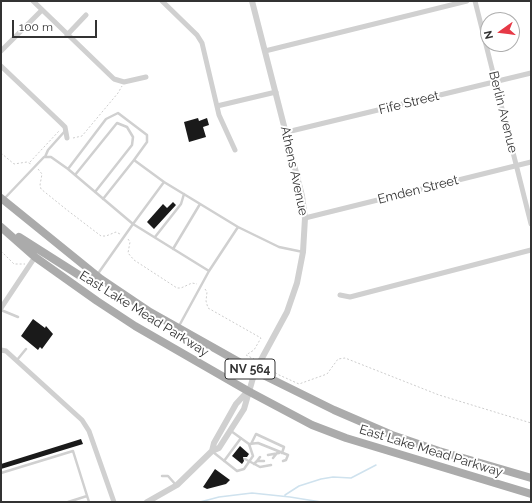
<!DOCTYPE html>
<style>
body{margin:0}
#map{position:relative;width:532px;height:503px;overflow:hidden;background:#fff;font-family:Raleway,sans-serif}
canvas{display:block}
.frame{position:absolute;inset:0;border:2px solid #333;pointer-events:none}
.north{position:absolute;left:480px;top:12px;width:40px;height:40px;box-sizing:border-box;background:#fff;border:1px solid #adadad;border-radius:50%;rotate:256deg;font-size:11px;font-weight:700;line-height:16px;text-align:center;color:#333}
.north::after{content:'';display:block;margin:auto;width:14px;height:18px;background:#e63946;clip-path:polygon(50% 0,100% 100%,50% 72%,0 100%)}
.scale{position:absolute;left:12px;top:20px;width:85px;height:18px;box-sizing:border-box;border:2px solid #333;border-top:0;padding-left:5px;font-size:12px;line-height:14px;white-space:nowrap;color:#333;-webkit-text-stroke:3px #fff;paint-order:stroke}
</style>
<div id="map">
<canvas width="532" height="503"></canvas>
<div class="frame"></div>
<div class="north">N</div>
<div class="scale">100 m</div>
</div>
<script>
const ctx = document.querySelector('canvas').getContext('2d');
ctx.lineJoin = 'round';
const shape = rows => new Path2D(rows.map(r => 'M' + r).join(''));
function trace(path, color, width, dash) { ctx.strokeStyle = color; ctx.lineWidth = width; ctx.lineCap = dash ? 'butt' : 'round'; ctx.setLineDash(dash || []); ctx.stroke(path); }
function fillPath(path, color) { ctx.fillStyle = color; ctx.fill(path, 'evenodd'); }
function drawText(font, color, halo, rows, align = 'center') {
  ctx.font = font + ' Raleway,sans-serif'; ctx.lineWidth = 4; ctx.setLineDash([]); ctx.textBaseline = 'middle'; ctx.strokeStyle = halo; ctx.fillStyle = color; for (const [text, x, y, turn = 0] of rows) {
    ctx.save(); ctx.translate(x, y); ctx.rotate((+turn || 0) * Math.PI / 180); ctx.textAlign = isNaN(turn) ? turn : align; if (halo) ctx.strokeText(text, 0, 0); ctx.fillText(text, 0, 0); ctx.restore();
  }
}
trace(shape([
 [285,495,299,486,321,479,333,477,351,478,376,465],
 [200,502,219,497,252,493,290,497,321,502]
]), '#cfe2ee', 1.5);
fillPath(shape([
 [198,118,199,121,207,118,209,125,203,127,206,137,189,142,184,122],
 [173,202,176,205,154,229,147,222,163,204,167,208],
 [33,319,45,328,46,326,53,334,42,349,40,347,38,350,21,336],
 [81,439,83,444,1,469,1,464],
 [240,446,249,454,247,457,243,457,244,461,242,464,232,456],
 [215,469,230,480,226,484,207,489,203,487]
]), '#1a1a1a');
trace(shape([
 [73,138,82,136,118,93,122,86],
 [1,153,14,164,27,162,31,164],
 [30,162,59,131],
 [38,169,42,174,40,185,41,189,67,210,101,236,106,236,116,232,120,234],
 [128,239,130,242,128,253,134,260,177,288,181,288,192,283,197,284],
 [1,251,14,264,25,264],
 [205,289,207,292,206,301,208,308,261,338,254,350,246,355,254,359],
 [266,365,277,374,299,384,327,374,338,359,345,358,439,395,531,423]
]), '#cdcdcd', 1, [2, 2]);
trace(shape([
 [45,157,48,150,65,131],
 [68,169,133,224,97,275],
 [75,175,117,123,127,127,133,137,132,145,95,192],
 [164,182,133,224,209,271],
 [4,199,44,157,51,157,68,169,106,119,118,113,147,135,147,142,134,160,164,182,238,227,279,247,303,252],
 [103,199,134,160],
 [155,237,181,204,184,194],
 [173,249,200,204],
 [1,310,18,317],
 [179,326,209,271,238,227],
 [17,360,26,349],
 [249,444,258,443,288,455,286,460,283,461],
 [251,444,256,434,284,447,282,453],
 [213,452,237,471,244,469,253,456,249,444,231,431],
 [268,455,279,453],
 [273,458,277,453],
 [245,459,260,467,271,465],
 [224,461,241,438],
 [257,461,260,457],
 [254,464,257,461,264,461],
 [1,473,73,451,89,502],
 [162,476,168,476,176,485],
 [68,502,87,496]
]), '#d0d0d0', 2.5);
trace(shape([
 [33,1,114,79,124,82,146,77],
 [162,1,197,35,202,43,219,115,235,150],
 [475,1,531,224],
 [67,35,86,15],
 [1,51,42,10],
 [265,51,467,1],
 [1,66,61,123,65,127,67,138],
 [217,106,276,92],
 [287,132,531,73],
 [305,218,531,162],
 [340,295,350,297,531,250],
 [1,308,35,257],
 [1,350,6,351,82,420,89,431,114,502]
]), '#d0d0d0', 5);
trace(shape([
 [212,451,219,448,244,409,255,371,287,312,297,283,303,252,305,218,302,196,252,1],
 [147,502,177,485,212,451,214,443,236,404,247,392]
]), '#d0d0d0', 6);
trace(shape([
 [1,198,101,279,150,312,255,371,334,410,392,435,439,451,531,478],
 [1,227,35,257,97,301,135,326,248,391,312,425,346,438,531,494],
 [19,237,82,277,90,278,96,276]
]), '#ababab', 8);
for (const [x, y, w] of [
 [250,369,50]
]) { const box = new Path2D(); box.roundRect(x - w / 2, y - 10, w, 20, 3); ctx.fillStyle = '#fff'; ctx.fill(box); trace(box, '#333', 1); }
drawText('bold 12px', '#333', null, [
 ["NV 564",250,369]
]);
drawText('13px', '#333', '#fff', [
 ["Fife Street",409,103,-14],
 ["Berlin Avenue",503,112,76],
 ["Athens Avenue",294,171,78],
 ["Emden Street",418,190,-14],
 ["East Lake Mead Parkway",144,314,32],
 ["East Lake Mead Parkway",431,451,17]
]);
</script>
